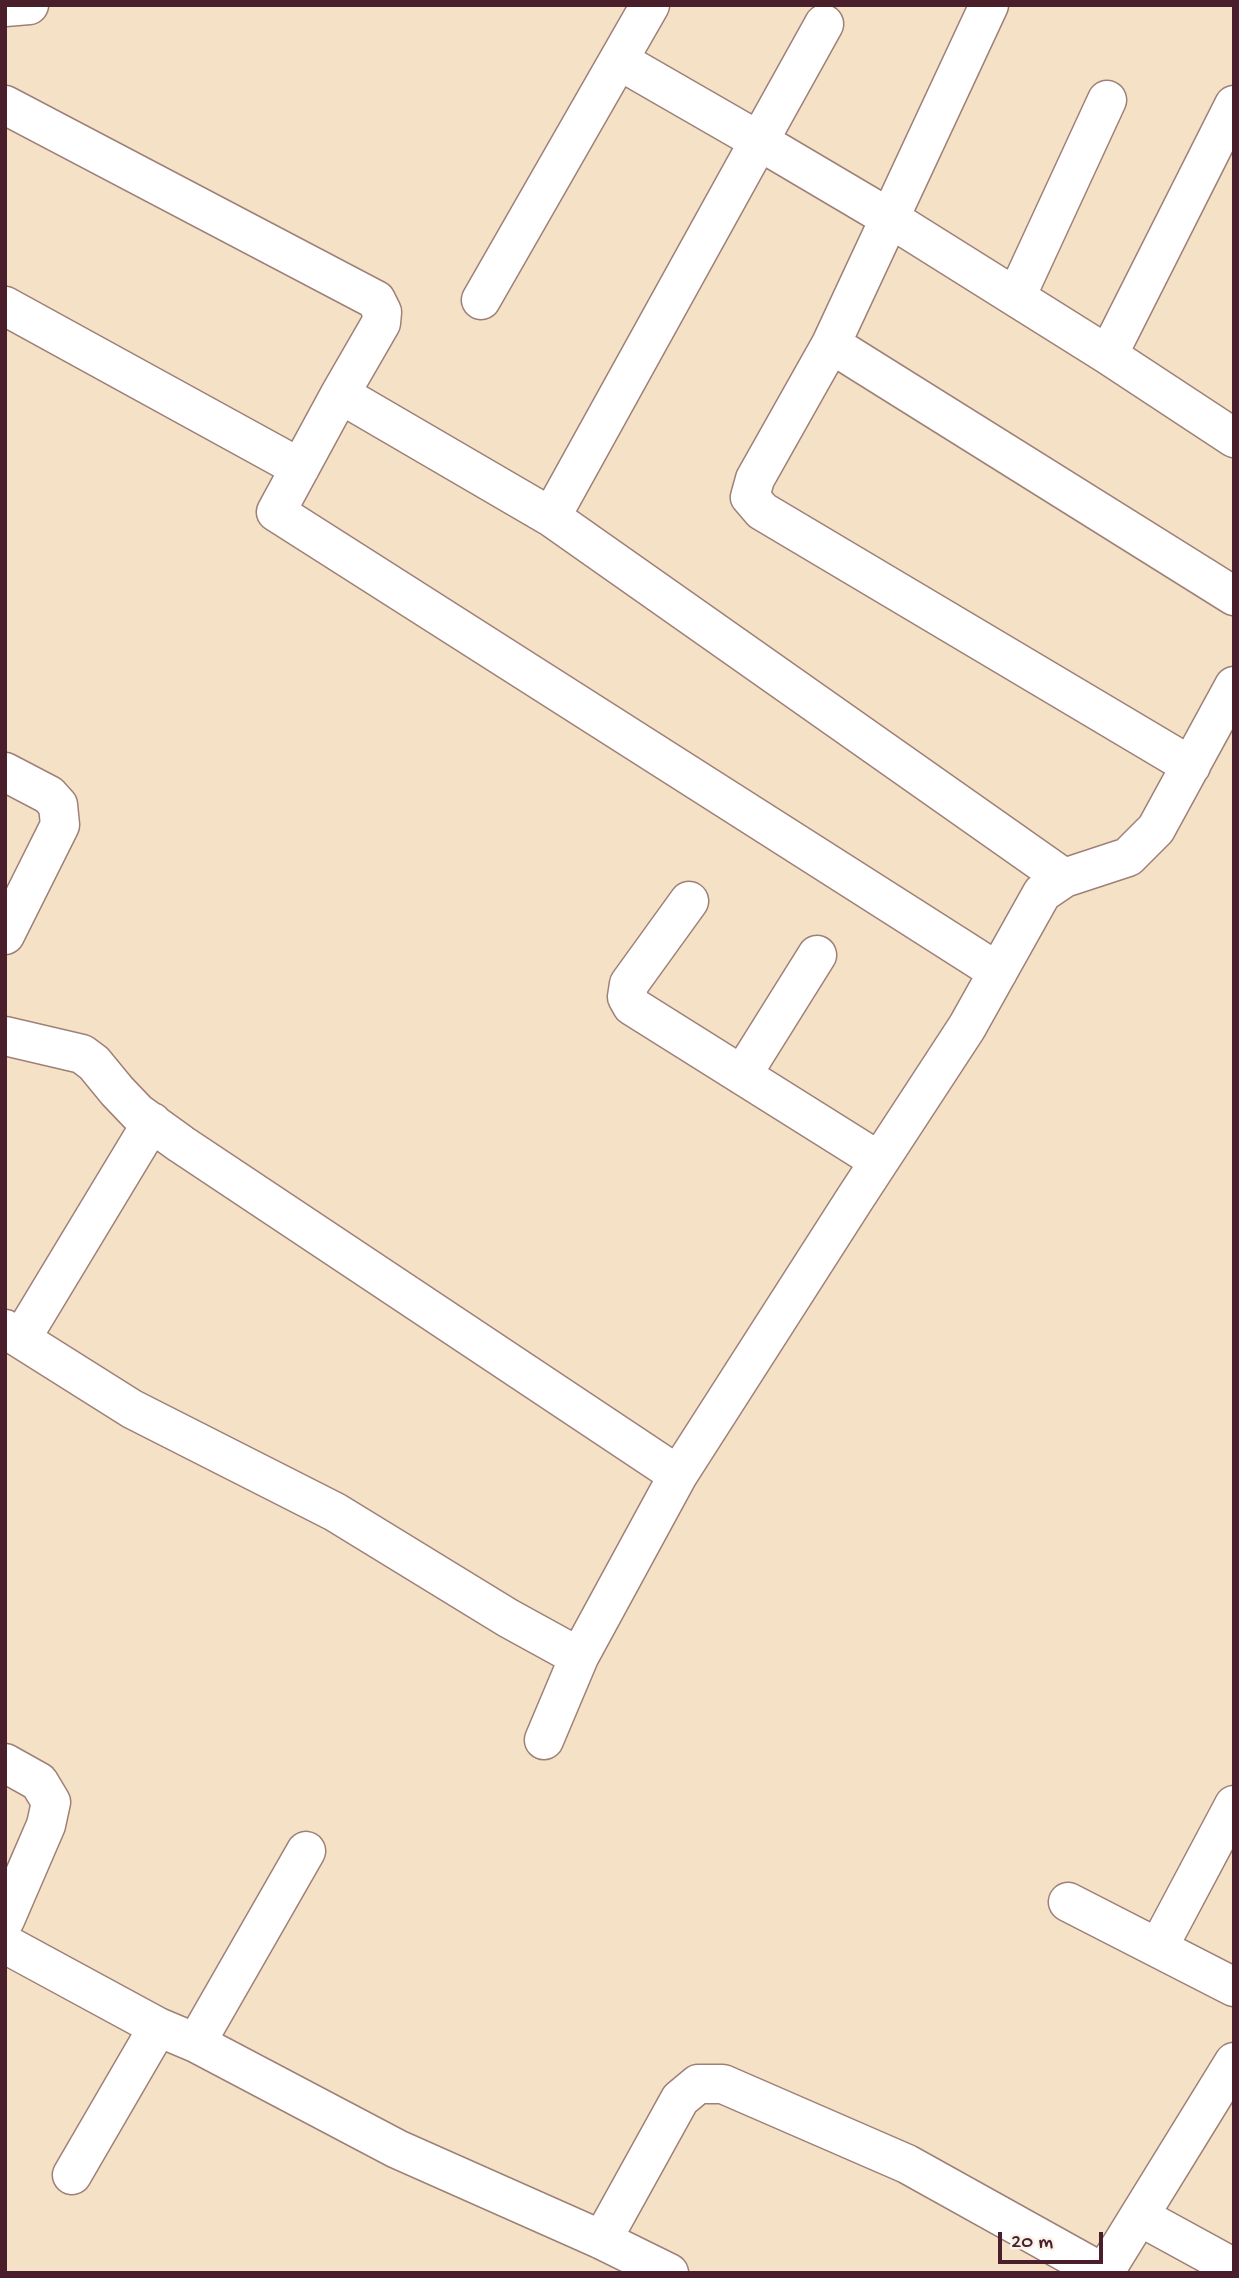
<!DOCTYPE html>
<style>
body{margin:0}
#map{position:relative;width:1239px;height:2278px;overflow:hidden;background:#f4e1c6;font-family:"Gochi Hand",sans-serif}
canvas{display:block}
.frame{position:absolute;inset:0;border:7px solid #4a1f2b;pointer-events:none}
.scale{position:absolute;left:998px;top:2232px;width:105px;height:32px;box-sizing:border-box;border:4px solid #4a1f2b;border-top:0;padding-left:9px;font-size:21px;line-height:24px;white-space:nowrap;color:#4a1f2b;-webkit-text-stroke:5px #f7f3e8;paint-order:stroke}
</style>
<div id="map">
<canvas width="1239" height="2278"></canvas>
<div class="frame"></div>
<div class="scale">20 m</div>
</div>
<script>
const ctx = document.querySelector('canvas').getContext('2d');
ctx.lineJoin = 'round';
const shape = rows => new Path2D(rows.map(r => 'M' + r).join(''));
function trace(path, color, width, dash) { ctx.strokeStyle = color; ctx.lineWidth = width; ctx.lineCap = dash ? 'butt' : 'round'; ctx.setLineDash(dash || []); ctx.stroke(path); }
const minor = shape([
 [989,5,831,344,1234,596],
 [5,7,29,5],
 [620,61,759,141,824,24],
 [5,105,376,300,382,312,381,323,340,394],
 [1234,105,1108,355,1234,438],
 [1016,297,1107,100],
 [481,300,650,5],
 [5,306,300,468],
 [831,344,755,479,750,497,762,511,1191,766],
 [551,517,759,141,891,219,1108,355],
 [5,772,49,795,58,805,60,825,5,935],
 [689,901,629,984,627,997,632,1006,879,1161],
 [998,972,276,512,340,394,551,517,1064,878],
 [5,1036,82,1054,94,1063,117,1091,138,1113,181,1144,678,1475],
 [742,1075,817,955],
 [5,1329,132,1409,335,1512,508,1618,579,1657,544,1740],
 [21,1339,152,1122],
 [579,1657,678,1475,854,1200,967,1027,1042,893,1064,878,1128,857,1156,829,1234,686],
 [5,1763,39,1782,51,1802,46,1825,5,1920],
 [1068,1902,1234,1987],
 [5,1944,158,2027,196,2043,397,2149,602,2240,669,2273],
 [1158,1948,1234,1805],
 [196,2043,306,1851],
 [72,2175,158,2027],
 [1139,2216,1234,2268],
 [602,2240,680,2099,698,2084,723,2084,907,2164,1103,2273],
 [1104,2273,1234,2062]
]);
trace(minor, '#9f8078', 41);
trace(minor, '#fff', 38);
</script>
